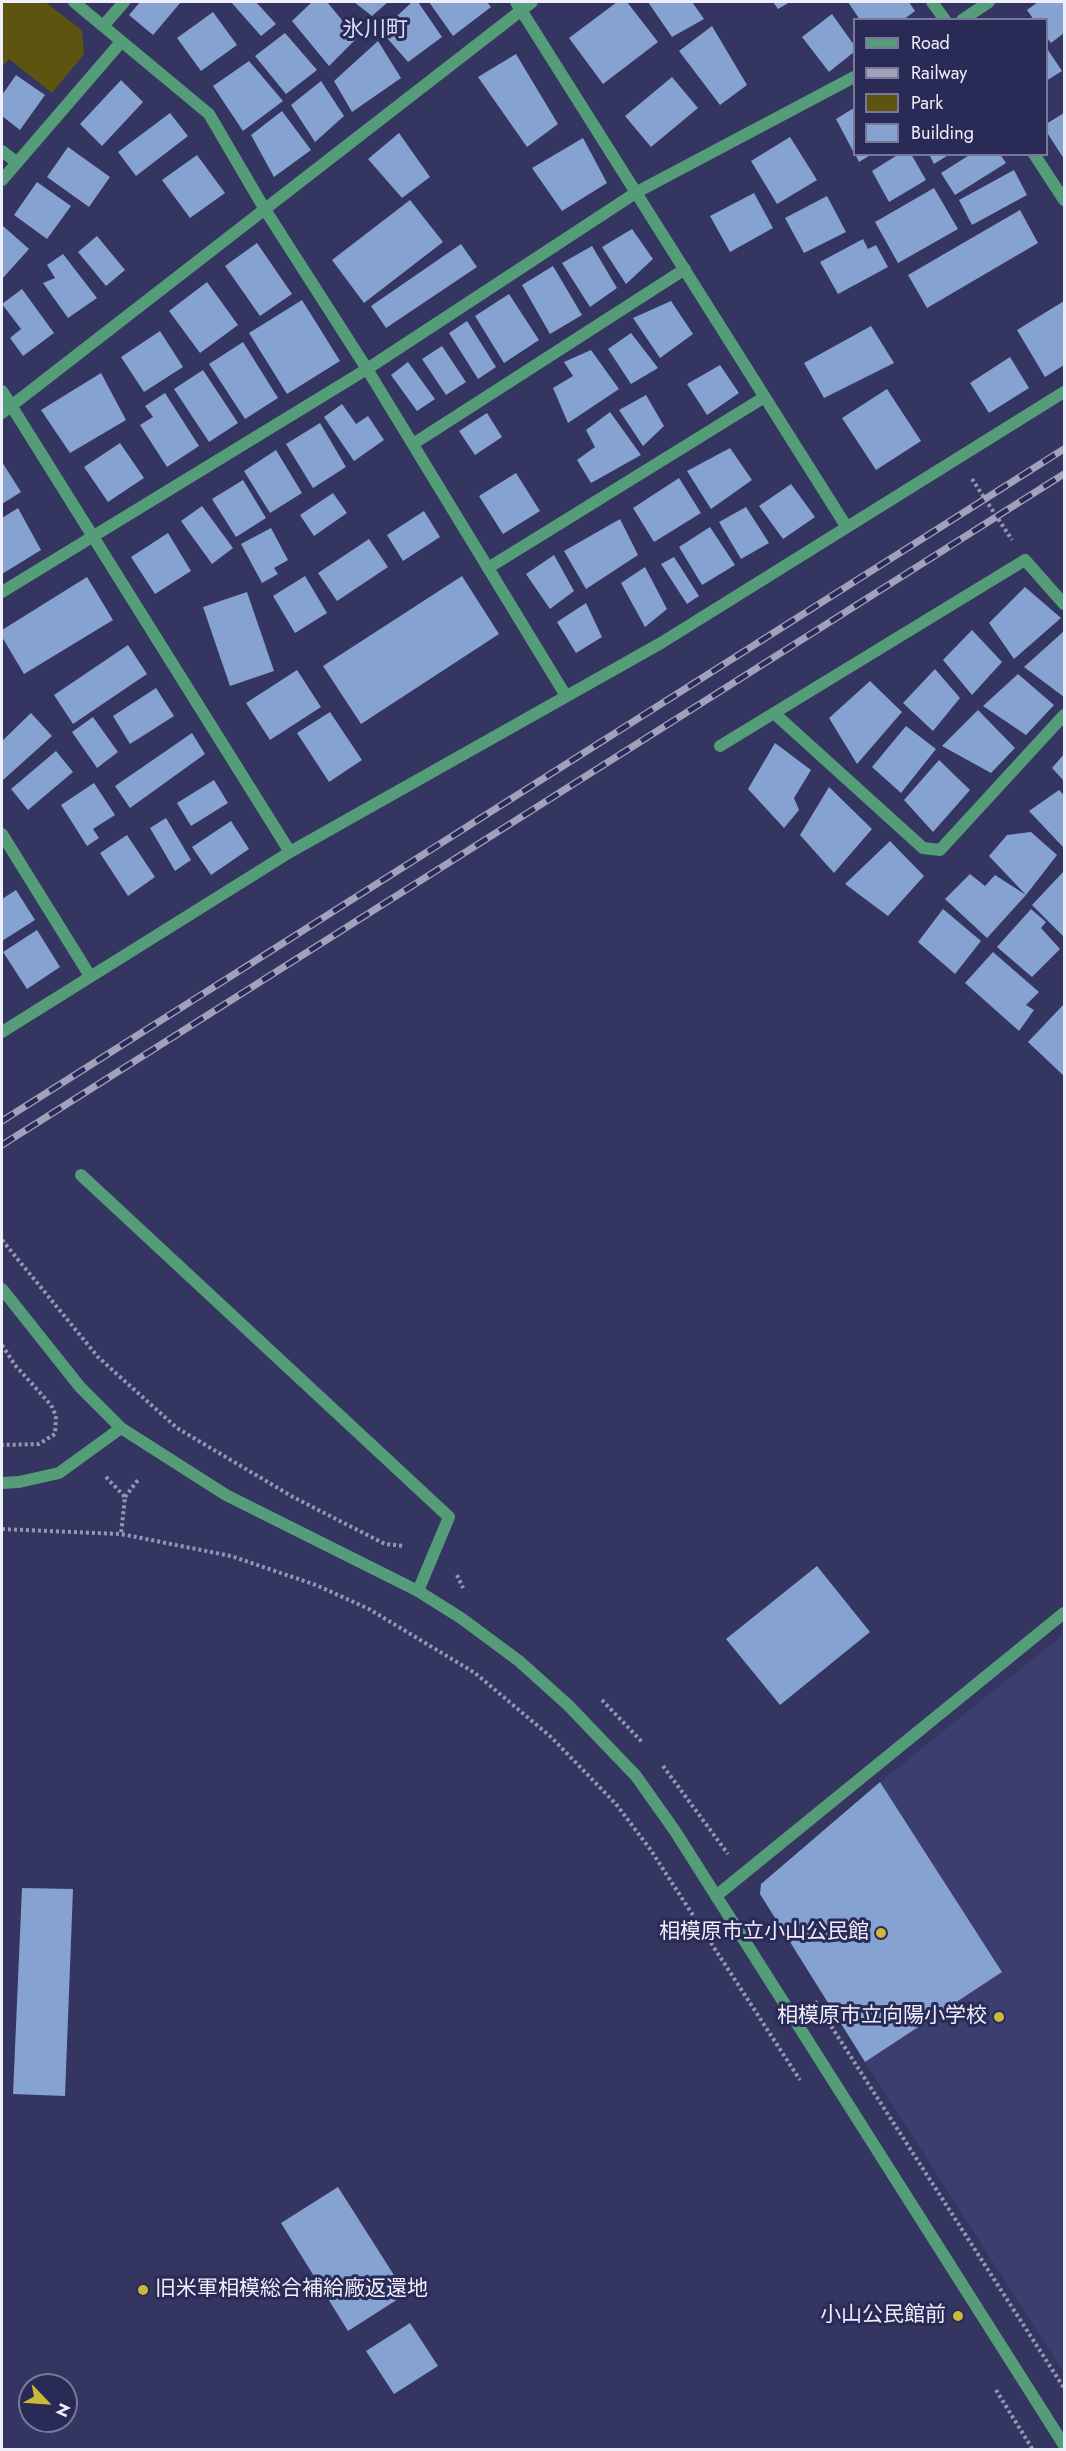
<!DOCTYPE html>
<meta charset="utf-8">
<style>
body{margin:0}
#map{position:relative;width:1066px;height:2451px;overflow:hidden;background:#343561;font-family:Jost,sans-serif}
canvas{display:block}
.frame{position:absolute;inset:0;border:3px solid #eeeffb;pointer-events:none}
.legend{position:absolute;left:853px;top:18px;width:195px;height:138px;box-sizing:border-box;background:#2a2a56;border:2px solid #787998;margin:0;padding:8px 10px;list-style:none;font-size:18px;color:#eeeffb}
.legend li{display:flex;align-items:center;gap:12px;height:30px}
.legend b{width:30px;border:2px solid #787998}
.north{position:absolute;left:18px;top:2373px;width:60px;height:60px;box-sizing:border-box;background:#2a2a56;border:2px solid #787998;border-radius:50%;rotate:115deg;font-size:16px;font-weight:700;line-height:24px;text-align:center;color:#eeeffb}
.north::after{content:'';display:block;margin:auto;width:21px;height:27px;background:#ccb939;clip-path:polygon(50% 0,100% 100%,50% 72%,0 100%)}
</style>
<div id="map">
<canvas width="1066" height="2451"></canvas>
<div class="frame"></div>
<ul class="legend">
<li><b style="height:8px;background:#559c79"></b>Road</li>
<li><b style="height:8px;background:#a0a1bb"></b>Railway</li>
<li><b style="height:16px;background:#5d5410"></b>Park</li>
<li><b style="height:16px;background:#86a2d1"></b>Building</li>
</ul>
<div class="north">N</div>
</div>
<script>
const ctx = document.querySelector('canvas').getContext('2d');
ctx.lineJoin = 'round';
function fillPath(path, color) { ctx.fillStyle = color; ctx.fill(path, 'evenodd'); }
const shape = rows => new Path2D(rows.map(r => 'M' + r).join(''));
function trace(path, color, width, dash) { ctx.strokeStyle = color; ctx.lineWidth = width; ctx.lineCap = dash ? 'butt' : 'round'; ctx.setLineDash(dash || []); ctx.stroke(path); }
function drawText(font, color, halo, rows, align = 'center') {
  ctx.font = font + ' Jost,"Noto Sans JP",sans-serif'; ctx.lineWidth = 6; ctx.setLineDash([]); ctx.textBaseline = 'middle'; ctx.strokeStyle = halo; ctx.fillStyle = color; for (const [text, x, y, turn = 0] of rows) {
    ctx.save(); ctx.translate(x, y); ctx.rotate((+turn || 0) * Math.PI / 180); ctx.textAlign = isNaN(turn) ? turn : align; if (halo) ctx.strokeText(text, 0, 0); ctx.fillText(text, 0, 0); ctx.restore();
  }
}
fillPath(shape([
 [1064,1634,1064,2373,865,2062,1002,1971,880,1782]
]), '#3d3e70');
fillPath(shape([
 [2,2,45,2,82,30,84,54,52,93,9,59,2,67]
]), '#5d5410');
fillPath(shape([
 [140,2,181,2,153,35,129,15],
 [231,2,256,2,276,24,261,36],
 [312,2,327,2,357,38,329,66,292,21],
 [354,2,388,2,372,16],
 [412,2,418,2,442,37,408,62,381,31],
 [429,2,487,2,491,7,453,36],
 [617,2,627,2,658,42,603,84,569,38],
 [648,2,692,2,704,19,672,37],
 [773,2,790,2,778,9],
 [848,2,909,2,915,11,903,20,860,20],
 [1038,2,1064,2,1064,33,1051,43,1046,37,1046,20,1034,20,1027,10],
 [213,12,237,45,201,71,177,38],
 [832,14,854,45,854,52,829,72,802,37],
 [712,26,747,85,720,105,679,51],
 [285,33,317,70,286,94,255,56],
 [378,41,401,78,352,112,334,81],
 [1046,47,1062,71,1046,81],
 [516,54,558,124,527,147,478,77],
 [249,61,283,101,243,131,213,86],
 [16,75,45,95,20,130,2,116,2,95],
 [672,77,698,108,651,147,625,116],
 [121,80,143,102,102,146,80,124],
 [321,81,344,116,315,142,291,105],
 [854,108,854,153,836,119],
 [282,111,311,150,274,177,251,135],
 [170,113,188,136,136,176,118,152],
 [1064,113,1064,159,1046,131,1046,124],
 [399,133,430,177,402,198,368,159],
 [790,137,817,180,777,204,751,161],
 [583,138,607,183,562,211,532,168],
 [68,147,110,177,89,207,47,177],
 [855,154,872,154,859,162],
 [899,154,911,154,926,180,889,202,872,171],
 [929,154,950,154,934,164],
 [971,154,1000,154,1006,163,955,195,941,173],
 [197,155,225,193,190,218,162,180],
 [1014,170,1027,195,972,225,959,200],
 [37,182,71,206,47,239,14,215],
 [934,188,958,229,898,263,875,222],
 [754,193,773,228,730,252,710,216],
 [827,196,846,232,804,253,785,218],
 [410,200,443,242,364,303,332,260],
 [1020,210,1038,243,927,308,908,275],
 [2,225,29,249,2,279],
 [632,229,653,259,626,284,602,247],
 [97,236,125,270,106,286,78,252],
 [863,239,868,249,876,245,888,267,838,294,820,262],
 [257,243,292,294,260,316,225,266],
 [461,244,477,267,386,328,371,306],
 [592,246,617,288,590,307,562,263],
 [63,254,97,298,68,318,43,283,55,278,47,265],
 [553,266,582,315,550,334,522,285],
 [207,282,238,325,200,353,169,311],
 [22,289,54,333,23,356,10,338,21,329,2,304],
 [509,294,539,340,504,363,475,316],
 [302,300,340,361,287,394,249,333],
 [671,301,693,334,660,358,633,318],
 [1064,301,1064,365,1045,377,1017,330],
 [467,321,496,367,478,379,449,333],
 [871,326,894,363,824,398,804,363],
 [160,331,183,367,144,392,121,357],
 [631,333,658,368,631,384,608,349],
 [243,342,278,398,245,419,209,364],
 [442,346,466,382,446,395,422,359],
 [591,350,619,389,568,423,553,388,573,376,564,362],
 [1010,357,1029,388,989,413,970,383],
 [408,362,435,399,417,411,391,375],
 [720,365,739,393,707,415,687,384],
 [203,370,238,423,209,442,174,389],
 [101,373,126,420,70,453,41,410],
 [887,389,921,441,876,470,842,418],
 [165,393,199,446,167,467,140,425,153,417,145,406],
 [646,395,664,426,643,446,619,410],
 [342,404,356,424,368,416,384,440,354,461,324,417],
 [610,412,641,455,591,483,577,460,595,447,586,430],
 [487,413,502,437,475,455,459,431],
 [320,423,346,467,313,488,286,444],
 [120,443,144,478,108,502,84,467],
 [730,448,752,480,711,509,687,471],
 [276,450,302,493,270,513,244,471],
 [2,462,21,492,2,504],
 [516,473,540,511,503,534,479,496],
 [679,478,701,513,654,542,633,508],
 [243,480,266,518,236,537,212,499],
 [791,484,815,517,783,539,759,506],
 [333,493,347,513,314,536,300,515],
 [202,506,233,548,212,564,181,521],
 [746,507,769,543,741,559,719,522],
 [18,508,41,550,2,574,2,518],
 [424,511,440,537,403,561,387,535],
 [620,519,638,555,586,589,564,551],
 [710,527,735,565,702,585,679,547],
 [271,528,288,560,274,568,278,574,262,583,241,544],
 [168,533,191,571,155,594,131,557],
 [369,539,388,567,337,601,318,573],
 [554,555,574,591,550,609,526,574],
 [674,557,699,596,687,604,661,564],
 [645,567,667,609,645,627,621,583],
 [305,576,327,613,295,633,273,596],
 [462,576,499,634,361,724,323,666],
 [87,577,113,620,24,674,2,637,2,630],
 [1025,587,1061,618,1014,659,989,623],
 [247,592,274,671,230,686,203,607],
 [586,603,602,637,576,653,557,622],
 [972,630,1002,662,972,695,943,660],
 [1064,631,1064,697,1024,667],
 [128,645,147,674,73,724,54,695],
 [935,669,960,698,933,731,903,703],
 [297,670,321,707,270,740,246,703],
 [1018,674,1054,705,1026,735,983,706],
 [870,681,902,712,857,764,829,718],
 [156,688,174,716,130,744,113,716],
 [978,710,1015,748,991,773,942,746],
 [330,712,362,760,329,782,297,733],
 [31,713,52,736,3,780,2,741],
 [93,717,118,752,97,768,72,732],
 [906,726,936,749,901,793,872,767],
 [192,733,205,754,130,808,115,786],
 [775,743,811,770,794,798,799,810,784,828,748,789],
 [56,751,73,772,28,810,11,789],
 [1064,754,1064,781,1052,768],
 [939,760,970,790,933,832,904,800],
 [214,780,228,803,191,826,177,803],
 [94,783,115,815,93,829,99,838,87,846,61,805],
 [829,787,872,829,834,873,800,835],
 [1059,790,1064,795,1063,847,1029,811],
 [166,818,191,860,175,871,150,828],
 [231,821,249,849,211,875,192,847],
 [1031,832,1057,855,1026,895,987,938,945,899,970,874,985,886,995,875,1026,895,989,856,1007,835],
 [127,835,155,877,128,896,100,853],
 [890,841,924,876,888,916,845,884],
 [1064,871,1064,937,1032,905],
 [16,890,35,920,2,941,2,899],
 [943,909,981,941,955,974,918,942],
 [1031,909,1046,922,1041,928,1060,949,1032,977,997,947],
 [37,930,60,967,27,989,3,952],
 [993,952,1039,992,1026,1005,1034,1010,1019,1031,965,983],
 [1064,1004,1064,1076,1028,1042],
 [817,1566,870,1632,780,1705,726,1639],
 [880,1782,1002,1972,865,2062,760,1894,761,1884],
 [22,1888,73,1889,65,2096,13,2094],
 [338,2187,406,2294,348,2331,281,2223],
 [410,2323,438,2366,394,2394,366,2351]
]), '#86a2d1');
trace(shape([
 [972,479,1012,540],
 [2,1240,98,1357,177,1428,293,1497,385,1544,405,1546],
 [2,1345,15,1365,51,1405,56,1416,55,1434,39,1444,2,1445],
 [106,1477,125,1497,121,1534],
 [125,1497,138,1480],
 [2,1529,121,1534,231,1556,316,1585,369,1609,475,1673,551,1737,616,1804,650,1849,800,2080],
 [457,1575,463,1588],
 [602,1700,642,1742],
 [663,1766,728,1854],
 [815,2001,1064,2388],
 [996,2390,1033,2450]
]), '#9596b1', 4, [3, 3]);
trace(shape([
 [413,444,685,269],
 [488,568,763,398],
 [81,1175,449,1517,418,1591]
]), '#559c79', 12);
trace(shape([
 [74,2,209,114,264,208,367,369,566,696],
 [516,2,846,526],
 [932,2,945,20],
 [962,20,989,2],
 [104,25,124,2],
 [2,151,16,162],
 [1034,154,1064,200],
 [2,180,121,42],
 [2,391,290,852],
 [2,413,532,2],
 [2,592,367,369,637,192,854,77],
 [775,714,923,848,940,850,1064,715],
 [720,746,1025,560,1064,604],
 [2,834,90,976],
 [2,1032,290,852,661,643,1064,392],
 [716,1896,1064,1613]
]), '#559c79', 12);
trace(shape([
 [2,1289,80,1387,121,1428,226,1495,418,1591,461,1618,519,1661,568,1705,636,1776,675,1831,1064,2445],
 [2,1483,19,1482,59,1473,121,1428]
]), '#559c79', 12);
const rail = shape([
 [2,1121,1064,449],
 [2,1145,1064,474]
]);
trace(rail, '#a0a1bb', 7);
trace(rail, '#2a2a56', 4.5, [14]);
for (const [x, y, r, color] of [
 [881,1933,6,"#ccb939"],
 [999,2017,6,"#ccb939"],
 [143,2290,6,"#ccb939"],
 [958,2316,6,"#ccb939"]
]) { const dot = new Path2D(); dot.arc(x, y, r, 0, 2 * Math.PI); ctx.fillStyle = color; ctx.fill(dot); trace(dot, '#2a2a56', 2); }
drawText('21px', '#eeeffb', '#2a2a56', [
 ["相模原市立小山公民館",869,1933],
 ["相模原市立向陽小学校",987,2017],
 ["旧米軍相模総合補給廠返還地",155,2290,"left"],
 ["小山公民館前",946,2316]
], 'right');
drawText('22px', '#d9ddfe', '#2a2a56', [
 ["氷川町",375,31]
]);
</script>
